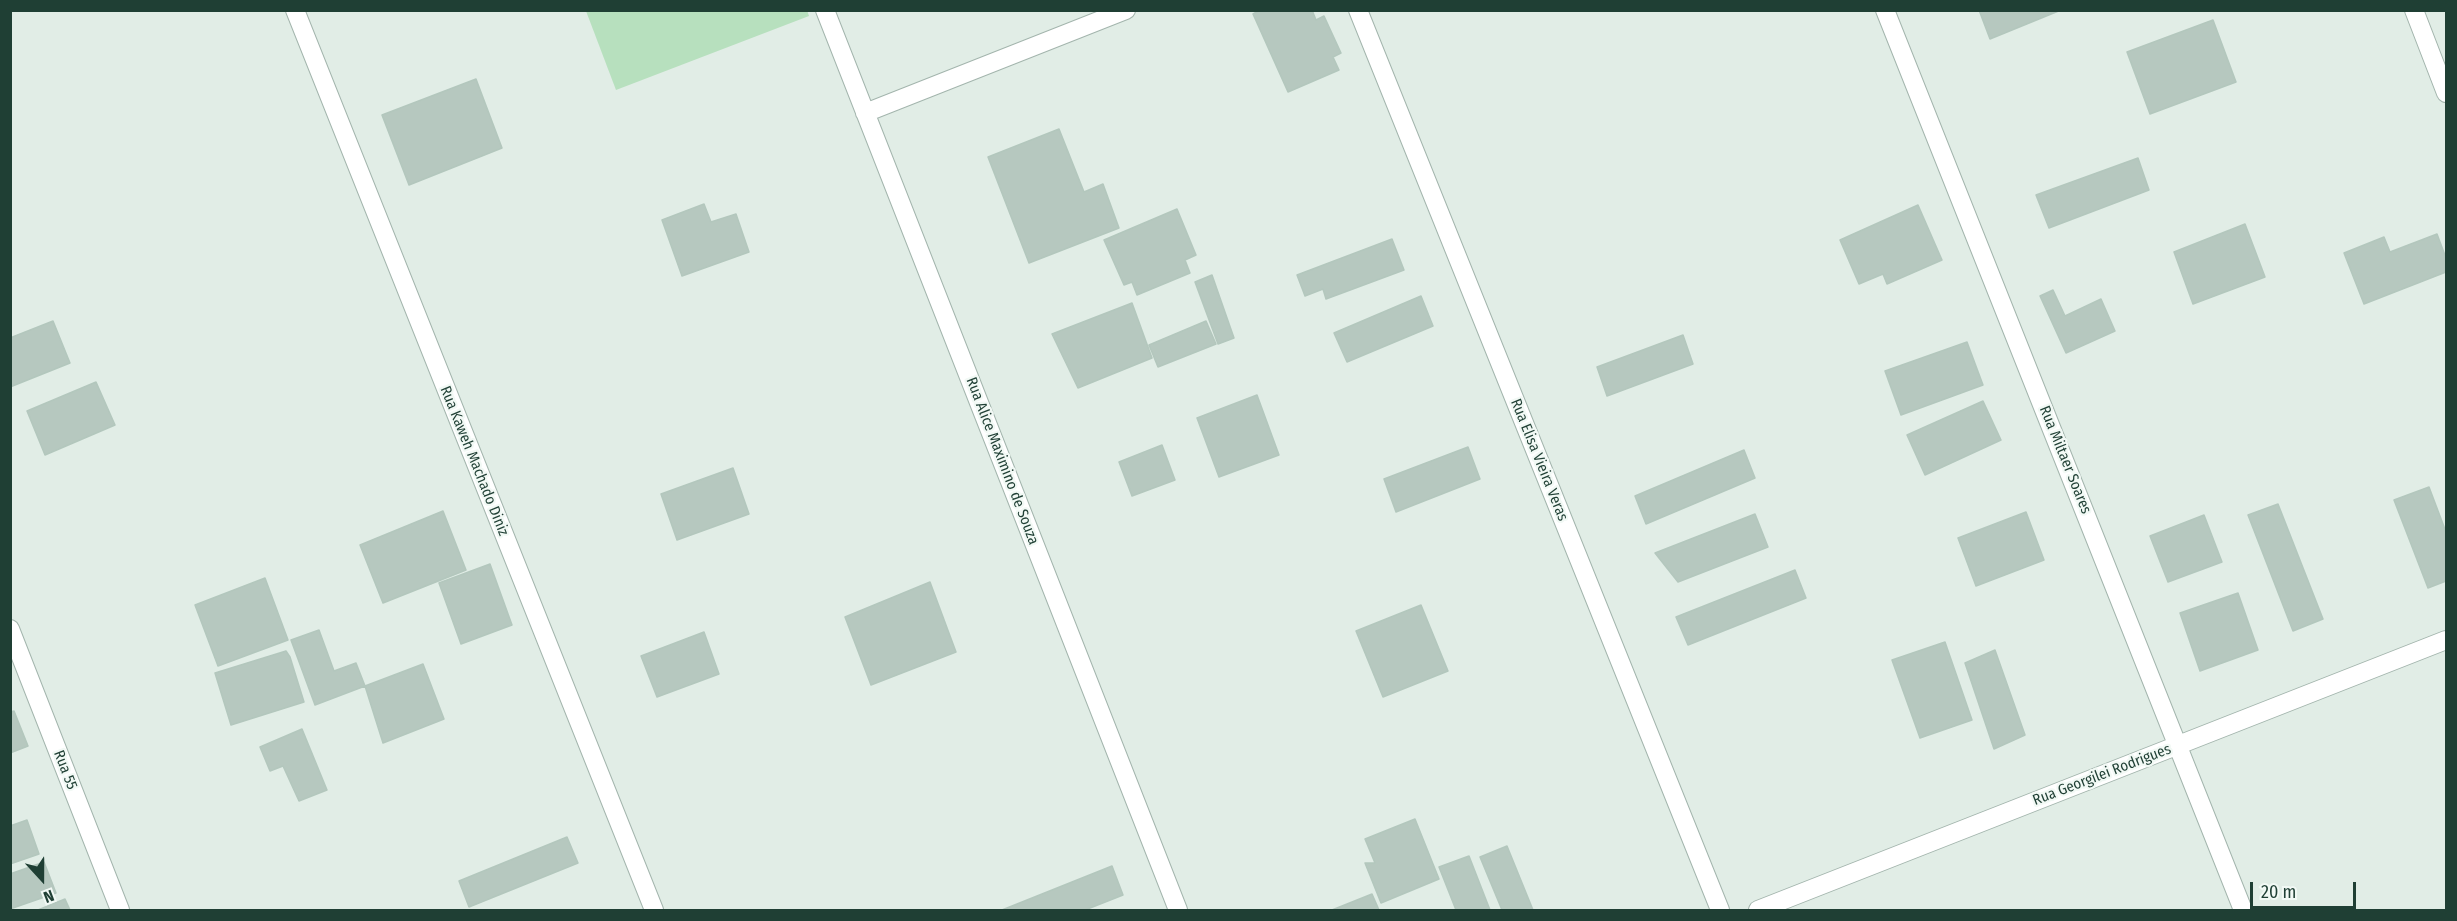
<!DOCTYPE html>
<style>
body{margin:0}
#map{position:relative;width:2457px;height:921px;overflow:hidden;background:#e1ede6;font-family:"Fira Sans Condensed",sans-serif}
canvas{display:block}
.frame{position:absolute;inset:0;border:12px solid #1f3f34;pointer-events:none}
.north{position:absolute;left:12px;top:849px;width:60px;height:60px;-webkit-text-stroke:4px #f2f9f5;paint-order:stroke;rotate:159deg;font-size:16px;font-weight:700;line-height:24px;text-align:center;color:#1f3f34}
.north::after{content:'';display:block;margin:auto;width:21px;height:27px;background:#1f3f34;clip-path:polygon(50% 0,100% 100%,50% 72%,0 100%)}
.scale{position:absolute;left:2250px;top:882px;width:106px;height:27px;box-sizing:border-box;border:3px solid #1f3f34;border-top:0;padding-left:8px;font-size:18px;line-height:21px;white-space:nowrap;color:#1f3f34;-webkit-text-stroke:4px #f2f9f5;paint-order:stroke}
</style>
<div id="map">
<canvas width="2457" height="921"></canvas>
<div class="frame"></div>
<div class="north">N</div>
<div class="scale">20 m</div>
</div>
<script>
const ctx = document.querySelector('canvas').getContext('2d');
ctx.lineJoin = 'round';
function fillPath(path, color) { ctx.fillStyle = color; ctx.fill(path, 'evenodd'); }
const shape = rows => new Path2D(rows.map(r => 'M' + r).join(''));
function trace(path, color, width, dash) { ctx.strokeStyle = color; ctx.lineWidth = width; ctx.lineCap = dash ? 'butt' : 'round'; ctx.setLineDash(dash || []); ctx.stroke(path); }
function drawText(font, color, halo, rows, align = 'center') {
  ctx.font = font + ' "Fira Sans Condensed",sans-serif'; ctx.lineWidth = 4.5; ctx.setLineDash([]); ctx.textBaseline = 'middle'; ctx.strokeStyle = halo; ctx.fillStyle = color; for (const [text, x, y, turn = 0] of rows) {
    ctx.save(); ctx.translate(x, y); ctx.rotate((+turn || 0) * Math.PI / 180); ctx.textAlign = isNaN(turn) ? turn : align; if (halo) ctx.strokeText(text, 0, 0); ctx.fillText(text, 0, 0); ctx.restore();
  }
}
fillPath(shape([
 [807,10,809,16,616,90,586,11]
]), '#b7e0be');
const building = shape([
 [1260,10,1312,10,1316,20,1324,16,1341,53,1333,57,1339,70,1288,92,1253,14,1260,10],
 [1979,10,2061,10,1990,39,1979,10],
 [2213,20,2236,82,2150,114,2127,52,2213,20],
 [476,79,502,148,409,185,382,115,476,79],
 [1059,129,1084,192,1103,184,1119,228,1029,263,988,157,1059,129],
 [2138,158,2149,190,2049,228,2036,195,2138,158],
 [704,204,711,222,736,214,749,252,682,276,662,220,704,204],
 [1918,205,1942,260,1887,284,1883,274,1859,284,1840,240,1918,205],
 [1177,209,1196,255,1185,260,1190,273,1137,295,1132,282,1124,285,1104,240,1177,209],
 [2245,224,2265,277,2193,304,2174,252,2245,224],
 [2437,234,2446,258,2446,272,2364,304,2344,253,2384,237,2390,252,2437,234],
 [1392,239,1404,270,1326,299,1323,289,1305,296,1297,275,1392,239],
 [1212,275,1234,338,1218,344,1195,282,1212,275],
 [2053,290,2065,316,2101,299,2115,331,2066,353,2040,296,2053,290],
 [1421,296,1433,326,1347,362,1334,333,1421,296],
 [1132,303,1152,358,1078,388,1052,334,1132,303],
 [53,321,70,363,10,387,10,338,53,321],
 [1206,321,1216,344,1158,367,1149,345,1206,321],
 [1683,335,1693,364,1607,396,1597,367,1683,335],
 [1967,342,1983,385,1901,415,1885,371,1967,342],
 [96,382,115,425,45,455,27,411,96,382],
 [1257,395,1279,455,1219,477,1197,418,1257,395],
 [1983,401,2001,440,1925,475,1907,435,1983,401],
 [1162,445,1175,480,1132,496,1119,462,1162,445],
 [1468,447,1480,479,1396,512,1384,479,1468,447],
 [1744,450,1755,478,1646,524,1635,496,1744,450],
 [733,468,749,514,677,540,661,494,733,468],
 [2429,487,2446,532,2446,581,2428,588,2394,500,2429,487],
 [2278,504,2323,619,2293,631,2248,515,2278,504],
 [443,511,466,570,383,603,360,545,443,511],
 [2026,512,2044,560,1976,586,1958,538,2026,512],
 [1755,514,1768,547,1678,582,1655,553,1755,514],
 [2204,515,2222,562,2168,582,2150,536,2204,515],
 [490,564,512,625,461,644,439,583,490,564],
 [1795,570,1806,598,1688,645,1676,617,1795,570],
 [265,578,288,640,218,666,195,605,265,578],
 [930,582,956,652,871,685,845,617,930,582],
 [2238,593,2258,650,2200,671,2180,613,2238,593],
 [1421,605,1448,671,1383,697,1356,631,1421,605],
 [319,630,334,671,356,663,365,686,315,705,291,640,319,630],
 [704,632,719,674,657,697,641,656,704,632],
 [1945,642,1972,720,1920,738,1892,660,1945,642],
 [1995,650,2025,735,1994,749,1965,663,1995,650],
 [286,651,290,657,304,702,231,725,215,673,286,651],
 [423,664,444,719,383,743,365,686,423,664],
 [14,711,28,746,10,753,10,712,14,711],
 [302,729,327,790,299,801,283,766,270,771,260,747,302,729],
 [1415,819,1439,879,1381,903,1365,863,1375,863,1365,839,1415,819],
 [27,820,39,854,10,864,10,826,27,820],
 [567,837,578,863,469,907,459,881,567,837],
 [1507,846,1533,910,1502,910,1480,857,1507,846],
 [1469,856,1490,910,1456,910,1439,867,1469,856],
 [44,862,56,893,10,909,10,874,44,862],
 [1112,866,1123,895,1085,910,1002,910,1112,866],
 [1372,894,1379,910,1332,910,1372,894],
 [65,899,70,910,38,910,65,899]
]);
fillPath(building, '#b6c8bf');
trace(building, '#b3c7bd', 1.5);
const minor = shape([
 [295,10,654,910],
 [825,10,1178,910],
 [1358,10,1720,910],
 [1885,10,2243,910],
 [2414,10,2446,93],
 [865,113,1126,10],
 [10,629,120,910],
 [1758,910,2446,640]
]);
trace(minor, '#a3b5ad', 20);
trace(minor, '#fff', 18);
drawText('15px', '#1f3f34', '#f2f9f5', [
 ["Rua Elisa Vieira Veras",1539,460,68],
 ["Rua Miltaer Soares",2065,460,68],
 ["Rua Kaweh Machado Diniz",474,461,68],
 ["Rua Alice Maximino de Souza",1002,461,69],
 ["Rua 55",65,770,69],
 ["Rua Georgilei Rodrigues",2102,775,-21]
]);
</script>
